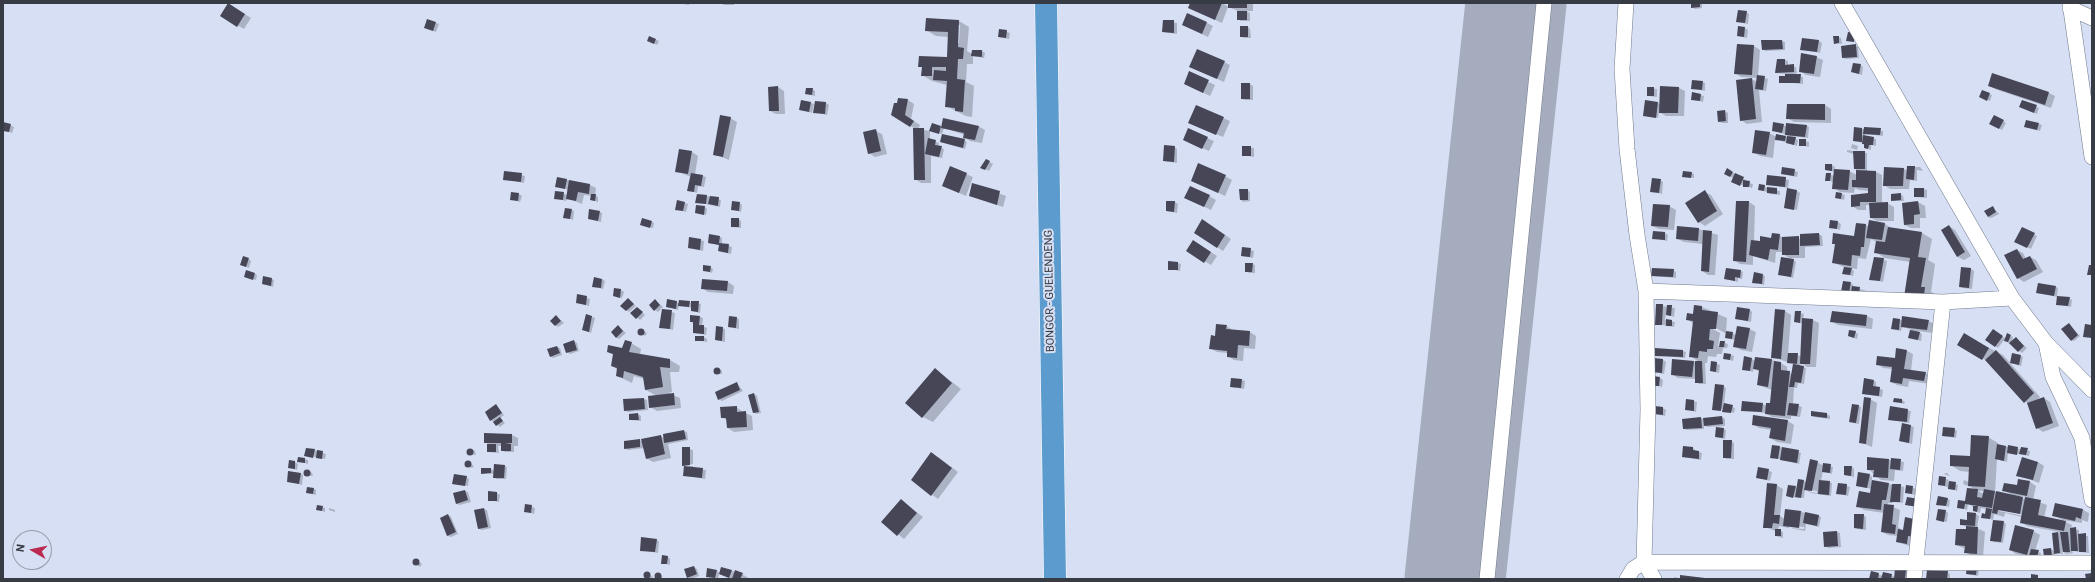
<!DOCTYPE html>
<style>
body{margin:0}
#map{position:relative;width:2095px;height:582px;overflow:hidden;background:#d6dff4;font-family:Roboto,sans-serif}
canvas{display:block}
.frame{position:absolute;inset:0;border:4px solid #373b43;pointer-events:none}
.north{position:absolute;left:12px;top:530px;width:40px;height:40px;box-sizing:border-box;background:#d6dff4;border:1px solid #969dad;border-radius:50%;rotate:279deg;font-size:11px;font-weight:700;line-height:16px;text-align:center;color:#373b43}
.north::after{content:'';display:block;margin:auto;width:14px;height:18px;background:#ba2a51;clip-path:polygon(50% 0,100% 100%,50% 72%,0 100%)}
</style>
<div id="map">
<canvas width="2095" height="582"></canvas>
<div class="frame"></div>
<div class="north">N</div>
</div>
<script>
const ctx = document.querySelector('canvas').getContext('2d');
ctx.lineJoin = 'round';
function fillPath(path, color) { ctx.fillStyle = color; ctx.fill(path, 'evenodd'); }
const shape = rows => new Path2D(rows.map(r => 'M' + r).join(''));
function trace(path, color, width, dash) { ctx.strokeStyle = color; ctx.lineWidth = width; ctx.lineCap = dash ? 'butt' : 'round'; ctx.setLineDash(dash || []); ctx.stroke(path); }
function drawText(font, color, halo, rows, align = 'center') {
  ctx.font = font + ' Roboto,sans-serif'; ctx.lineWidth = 4; ctx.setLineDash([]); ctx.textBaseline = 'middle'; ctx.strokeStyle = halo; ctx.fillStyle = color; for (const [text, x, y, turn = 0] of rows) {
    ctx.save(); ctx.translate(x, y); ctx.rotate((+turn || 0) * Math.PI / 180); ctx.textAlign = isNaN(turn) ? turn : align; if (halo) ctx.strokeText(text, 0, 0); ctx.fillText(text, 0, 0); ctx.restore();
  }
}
fillPath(shape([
 [677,3,689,3,689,5],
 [721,3,734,3,734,5,724,5],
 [1191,3,1222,3,1229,7,1229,3,1253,3,1253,11,1246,11,1250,13,1250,21,1241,21,1238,19,1238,11,1228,7,1222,23,1189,8],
 [1692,3,1702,3,1702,8,1695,9,1692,7],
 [235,8,251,18,244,29,221,16],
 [1746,12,1749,14,1748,24,1737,22],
 [927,19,959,21,969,27,967,51,972,54,982,51,985,53,984,58,973,56,973,64,967,64,966,82,974,86,972,117,966,116,946,106,947,85,932,81,922,75,923,68,919,66,948,58,949,37,936,36,926,30],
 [958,25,960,25,959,43,957,43],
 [428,20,439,24,436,32,428,29],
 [1164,21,1177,23,1177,34,1163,32],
 [1207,23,1213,26,1208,37,1189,28],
 [1248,27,1250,29,1251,38,1244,38,1241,36],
 [1745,28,1748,30,1747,38,1738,36],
 [1000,30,1010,33,1009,39,999,37],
 [650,37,659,41,657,45,651,42],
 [1838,37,1841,38,1842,44,1835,43],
 [1762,41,1782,41,1785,42,1785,50,1765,51,1763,49],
 [1819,41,1822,43,1820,53,1801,49],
 [1754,46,1760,50,1758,76,1768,79,1766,91,1759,90,1762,122,1747,124,1741,120,1752,79,1757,82,1758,78,1741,77,1735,73],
 [1855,46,1858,47,1859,58,1846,59,1843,58],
 [1816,57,1823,60,1820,77,1806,75,1800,71],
 [1785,60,1788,61,1788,66,1796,67,1797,73,1790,75,1803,77,1803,84,1780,82,1786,77,1786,74,1776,73],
 [1224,62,1230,65,1224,82,1197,70],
 [1860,65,1863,67,1862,75,1852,72],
 [1189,73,1215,85,1210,96,1191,87],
 [1993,74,2049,93,2055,96,2051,108,1995,89,1989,85],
 [1702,82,1705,83,1705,91,1693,88],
 [1250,84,1253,86,1253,100,1245,100,1242,99],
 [778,87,784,91,785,114,776,114,770,111,769,88],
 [1648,88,1657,89,1657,97,1648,96],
 [1679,88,1685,91,1684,116,1666,116,1659,112,1658,118,1644,115,1658,103,1660,104],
 [812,89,815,91,815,96,806,94],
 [1693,93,1704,96,1703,102,1692,99],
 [1989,94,1992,95,1990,101,1983,98],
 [908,100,914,104,911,119,920,125,918,129,930,131,930,140,939,143,938,147,944,149,942,158,931,156,931,183,921,183,915,179,914,128,892,114],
 [2022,101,2039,108,2037,114,2020,107],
 [811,103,814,104,812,113,800,109],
 [826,103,829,105,827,115,814,112],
 [1825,105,1831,109,1831,123,1794,122,1787,118],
 [1725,111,1728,113,1728,123,1722,123,1719,121],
 [1995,116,2006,123,2002,130,1991,123],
 [730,118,737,122,729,160,714,154],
 [1223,118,1230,121,1223,137,1196,126],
 [4,123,14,127,12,133,3,130],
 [2039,124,2042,125,2040,131,2025,127],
 [1783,125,1787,127,1807,126,1809,127,1808,138,1791,136,1798,140,1797,146,1775,139,1773,158,1760,156,1753,152,1769,133,1777,137,1792,137,1773,130],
 [978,126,985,130,982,143,970,141,964,137,965,135,944,128,942,134,932,131,941,127],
 [1862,129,1883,131,1883,136,1865,134,1865,137,1876,139,1876,146,1871,145,1871,150,1865,148,1863,143,1854,141],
 [876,131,882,134,887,154,875,157,869,153],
 [1207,138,1214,141,1209,151,1190,143],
 [964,140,967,142,965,149,941,142],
 [1800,140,1809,142,1809,147,1800,145],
 [1852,144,1858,146,1857,150,1851,148],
 [1174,147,1177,149,1177,163,1164,161],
 [1243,147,1254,148,1254,157,1243,155],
 [1847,150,1867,153,1867,171,1876,172,1882,175,1882,204,1887,203,1894,207,1894,221,1877,221,1871,218,1870,205,1866,205,1866,210,1858,210,1852,206,1869,194,1869,191,1859,190,1855,188,1854,193,1840,192,1834,188,1834,182,1826,180,1827,174,1835,176,1835,172,1826,170,1832,165,1835,167,1834,170,1849,171,1857,175,1854,154,1847,152],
 [692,152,698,156,695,174,706,177,704,187,698,186,697,193,689,190,691,177,676,171],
 [986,160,993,164,989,171,982,167],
 [1914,167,1920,167,1923,171,1917,170,1917,181,1910,180,1909,189,1890,189,1882,184,1904,169,1908,171],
 [1783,168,1798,172,1797,177,1782,174],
 [1728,170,1746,180,1745,182,1753,184,1752,188,1735,183,1733,178,1725,173],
 [505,172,525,176,524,183,504,179],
 [1691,173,1694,174,1694,178,1683,176],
 [966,174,973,177,966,196,943,186],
 [1225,176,1232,180,1225,196,1192,181],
 [1768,176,1789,180,1788,188,1767,184],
 [558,178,590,185,596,188,595,195,598,197,598,202,591,200,592,196,584,195,582,204,567,198,566,201,555,198,555,192,568,195,569,190,556,186],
 [1660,180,1663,182,1662,194,1651,191],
 [973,184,1006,196,1003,207,970,196],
 [1764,186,1767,188,1780,191,1780,195,1771,194,1759,189],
 [1924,189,1927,190,1927,198,1915,197],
 [1247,190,1250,192,1250,201,1243,202,1241,200],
 [1797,191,1800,193,1797,210,1785,207],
 [1705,192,1711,195,1723,214,1705,226,1699,222],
 [1837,193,1845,195,1844,200,1836,198],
 [519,194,522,196,520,202,511,199],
 [1900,194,1903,196,1904,201,1892,201],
 [707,196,721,200,720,207,697,202],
 [1209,196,1216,200,1211,210,1192,201],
 [678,201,688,204,686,212,676,209],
 [1175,202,1178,204,1177,213,1167,211],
 [1737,202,1749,202,1755,206,1754,242,1761,242,1779,235,1783,238,1801,239,1819,234,1822,236,1823,246,1805,247,1805,258,1789,258,1783,254,1783,252,1776,252,1775,263,1753,256,1753,265,1740,264,1734,260],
 [1918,202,1925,206,1926,218,1920,218,1920,228,1911,228,1905,225,1903,204],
 [739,203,742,205,741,212,732,209],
 [1669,206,1676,210,1674,230,1659,229,1652,226],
 [705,207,707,209,706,215,696,213],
 [1993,207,1999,214,1991,218,1988,217],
 [571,210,574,211,573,220,564,217],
 [600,212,602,213,601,222,589,219],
 [738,219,741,221,741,228,732,227],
 [652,222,654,223,653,228,641,225],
 [1838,222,1841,224,1840,230,1830,227],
 [1870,222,1885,224,1891,228,1922,233,1932,239,1928,260,1935,264,1931,292,1935,294,1934,301,1921,299,1910,262,1885,258,1875,252,1877,242,1871,239,1866,259,1858,258,1857,269,1849,268,1854,271,1853,276,1843,274,1844,267,1834,263,1866,225,1869,227],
 [1209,224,1231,239,1223,251,1217,247],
 [1949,226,1955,230,1971,256,1964,260,1958,257,1942,230],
 [2022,228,2037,236,2031,249,2016,241],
 [1699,229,1718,235,1715,275,1708,275,1702,271,1703,244,1684,242,1678,239],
 [1665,233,1668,235,1667,241,1653,238],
 [720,237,722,238,722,244,732,247,731,254,722,252,719,251,720,245,709,243],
 [690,238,704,241,703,251,689,248],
 [1200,245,1217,256,1211,265,1188,251],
 [1243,248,1254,251,1253,258,1242,256],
 [2017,250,2023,253,2026,259,2030,257,2036,260,2043,272,2024,282,2018,278],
 [1875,258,1887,261,1883,282,1871,279],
 [249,259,251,261,249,268,244,266],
 [1793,260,1796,262,1793,278,1779,274],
 [1178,263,1181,264,1180,271,1169,269],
 [1252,264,1255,265,1255,273,1249,273,1246,271],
 [710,267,713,269,712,273,704,270],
 [1971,269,1974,271,1972,289,1963,288,1960,286],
 [1673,270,1676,272,1676,278,1653,276],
 [1741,271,1743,272,1742,279,1738,278,1738,282,1725,279],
 [255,274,257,275,256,280,248,278],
 [1763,275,1765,276,1764,285,1753,282],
 [272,279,274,280,273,287,263,284],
 [602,279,605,281,603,289,594,287],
 [703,280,728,282,734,286,733,294,708,292,702,288],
 [1851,283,1853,285,1853,287,1867,291,1867,295,1845,293],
 [2056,287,2058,288,2057,297,2037,292],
 [621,290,624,292,622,298,614,296],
 [578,295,590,299,589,306,577,303],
 [2069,298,2072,300,2071,307,2057,304],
 [628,299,636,306,629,312,622,306],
 [655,300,663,307,658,312,655,310],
 [680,301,701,304,700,313,692,311,692,308,679,305,678,310,667,307,676,302,679,303],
 [1657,305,1675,308,1674,317,1666,314,1665,320,1675,322,1674,327,1656,324],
 [1702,307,1727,318,1726,332,1736,335,1749,329,1756,332,1752,352,1741,350,1734,346,1735,340,1726,338,1727,334,1712,326,1711,328,1722,334,1720,333,1718,346,1720,346,1721,342,1728,344,1727,348,1723,348,1722,354,1717,354,1716,357,1708,356,1707,363,1705,363,1706,384,1699,384,1696,382,1696,379,1678,378,1672,374,1694,362,1699,362,1690,356,1694,324,1687,319],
 [637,308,645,315,640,320,632,313],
 [663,310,675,313,673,330,661,327],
 [1750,310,1752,312,1751,322,1736,319],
 [1776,310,1785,311,1791,315,1788,354,1801,356,1803,324,1795,321,1796,312,1804,314,1803,319,1813,320,1819,323,1816,367,1807,367,1800,362,1800,366,1806,368,1804,384,1798,383,1797,388,1794,388,1793,404,1802,407,1800,417,1791,416,1791,419,1772,417,1765,413,1742,410,1762,404,1767,406,1771,404,1772,390,1758,385,1760,372,1753,368,1753,372,1743,369,1752,359,1755,361,1772,360,1781,363,1787,367,1787,372,1792,374,1794,364,1772,357],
 [587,315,595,318,591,333,583,330],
 [556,316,564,323,558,327,551,321],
 [1867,316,1873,319,1872,329,1838,325,1831,321],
 [700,317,703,318,702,326,707,328,706,335,694,333,694,324,691,321],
 [736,318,739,319,739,329,729,327],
 [1900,320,1928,321,1935,324,1934,333,1917,331,1922,334,1921,341,1912,339,1910,338,1911,330,1902,326,1901,331,1892,329],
 [2069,324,2080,336,2074,341,2071,340],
 [618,326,626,333,619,339,616,337],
 [1226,326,1233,330,1250,332,1256,336,1255,349,1244,348,1243,361,1234,360,1228,356,1228,353,1217,352,1210,348,1216,337],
 [722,328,725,329,725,342,716,340],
 [641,329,647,333,645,336,639,332],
 [1855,332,1858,334,1857,339,1849,336],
 [1996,332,2006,339,2011,336,2013,337,2011,343,2016,338,2027,348,2022,353,2004,340,1998,348,1987,340],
 [1964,335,2003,355,2040,397,2036,401,2044,398,2050,402,2059,426,2043,432,2037,428,2029,405,1989,362,1958,345],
 [704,337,707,339,707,342,696,340],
 [574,341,577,343,579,351,570,354,567,352],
 [631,343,641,349,640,355,670,360,680,366,679,372,670,372,672,392,668,393,680,398,681,408,657,411,650,407,657,396,646,390,644,379,634,376,632,383,617,376,618,370,612,366,614,355,608,352,623,349],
 [557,347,560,348,562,355,553,358,550,356],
 [1683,351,1686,352,1685,358,1656,355],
 [1907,351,1913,354,1911,371,1925,373,1932,377,1931,384,1909,381,1908,387,1897,385,1891,382,1893,369,1883,368,1877,364,1895,359],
 [1731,355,1734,356,1733,361,1724,358],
 [2020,356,2023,357,2021,366,2011,363],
 [1663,360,1666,362,1664,374,1653,372],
 [1712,362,1720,365,1719,373,1711,371],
 [719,369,722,371,722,374,716,374,715,370],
 [935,369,961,389,933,422,923,417],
 [1660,378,1663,380,1662,387,1654,385],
 [1242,380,1245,381,1244,389,1231,387],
 [1874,381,1876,382,1876,387,1883,390,1882,397,1863,394],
 [737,383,743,391,722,401,719,399],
 [1723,386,1726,388,1724,404,1735,408,1734,413,1717,407,1716,409,1720,411,1713,409],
 [754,394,757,396,761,413,756,414,754,412],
 [644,399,647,400,648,410,628,412,625,410,624,400],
 [1870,399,1877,403,1872,447,1860,442],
 [1687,400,1697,402,1696,412,1686,409],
 [1902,400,1905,402,1904,404,1894,401],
 [496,405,504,415,500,418,505,423,500,427,491,420],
 [1858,406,1861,407,1859,424,1853,423,1850,422],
 [736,407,743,412,752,416,753,430,734,432,728,428,728,421,722,417],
 [1663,408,1666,410,1665,416,1655,414],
 [1891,408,1911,411,1909,423,1890,420],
 [1812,412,1827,414,1830,416,1830,419,1814,417,1812,416],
 [638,414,641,416,641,421,630,420],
 [1754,416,1788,421,1794,425,1791,444,1777,442,1770,438,1772,430,1759,428,1753,424],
 [1722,417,1725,419,1725,426,1707,427,1704,425,1704,429,1687,430,1684,429,1701,418,1704,420],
 [1911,426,1914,427,1912,444,1900,441],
 [1723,429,1726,430,1725,439,1716,437],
 [1954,429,1957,431,1956,438,1943,436],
 [684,431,687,432,688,440,668,444,671,458,653,462,646,458,644,448,628,450,625,448,639,440,643,442,661,436,664,438,664,435],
 [512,435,518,438,518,446,514,446,514,452,505,452,502,450,502,446,498,446,499,453,488,452,488,444,485,442],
 [1988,437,1998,443,1998,445,2030,451,2029,456,2008,452,2007,462,1997,459,1995,492,2012,495,2003,490,2030,482,2036,486,2033,500,2047,505,2044,518,2064,521,2053,515,2056,504,2083,510,2089,513,2088,522,2082,520,2082,523,2062,520,2072,525,2071,529,2079,530,2079,535,2088,536,2089,553,2072,551,2073,553,2066,554,2062,551,2063,554,2054,553,2055,558,2048,558,2051,549,2055,552,2053,534,2060,532,2027,526,2021,522,2022,517,2005,513,2004,517,1994,514,1993,520,1982,517,1986,515,1986,509,1981,508,1980,513,1974,511,1974,507,1968,504,1967,510,1958,507,1965,502,1968,489,1978,490,1963,484,1964,480,1969,482,1970,472,1960,471,1951,465,1971,457],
 [1978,491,1984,491,1984,494],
 [2020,496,2026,497,2025,500],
 [1999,509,2025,515,2024,516,1999,511],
 [1731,441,1734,443,1734,459,1727,459,1724,457],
 [1780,447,1801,453,1799,464,1771,457],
 [683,448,693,450,693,464,685,465,685,467,693,466,693,468,706,470,705,479,684,475],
 [1693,448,1696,451,1702,453,1701,460,1683,457],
 [472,449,475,451,476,455,469,454,468,451],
 [314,450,326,454,325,459,305,455],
 [938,457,958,472,938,499,912,480],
 [299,458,308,460,308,464,298,461],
 [1889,460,1904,462,1903,471,1895,470,1894,481,1881,480,1868,469],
 [295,462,298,464,297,470,289,468],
 [468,462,474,466,472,468,466,465],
 [1817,462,1824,466,1833,467,1832,474,1823,471,1821,481,1832,483,1831,496,1811,493,1805,489,1804,498,1790,497,1795,487,1797,488,1803,481,1806,482],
 [1810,490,1817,491,1817,493,1810,492],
 [2038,462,2044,466,2039,483,2018,475],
 [504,466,507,467,506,479,496,479,494,477,494,474,482,473,491,469,494,471],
 [1852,467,1854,469,1854,477,1845,475],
 [1759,468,1772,472,1770,481,1757,477],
 [309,471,312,473,313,476,306,476,305,472],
 [1944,473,1947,473,1950,476,1946,475],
 [301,474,303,475,302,485,288,481],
 [1870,475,1872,477,1872,481,1904,487,1903,503,1893,502,1892,503,1888,503,1888,505,1900,510,1898,527,1902,530,1904,531,1914,520,1913,547,1897,542,1898,536,1888,535,1882,532,1884,513,1864,510,1857,506,1871,494,1872,489,1857,486],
 [466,477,469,479,468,486,454,484],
 [1940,477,1949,480,1948,482,1958,485,1957,491,1939,484],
 [1839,484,1850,487,1848,496,1838,493],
 [1776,485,1783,489,1780,516,1785,519,1801,511,1806,514,1819,516,1821,517,1819,527,1806,524,1805,531,1779,526,1778,530,1783,532,1783,538,1779,537,1776,536,1776,531,1764,527],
 [1789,526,1804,527,1804,529,1789,528],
 [1907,486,1916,489,1915,495,1906,493],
 [314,489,316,490,316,495,308,493],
 [465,491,468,492,471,502,459,505,456,503,454,494],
 [497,493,500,495,499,502,489,500],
 [1947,499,1950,500,1949,507,1938,504],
 [901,500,923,517,904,539,883,522],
 [526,505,535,508,534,514,525,511],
 [322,507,325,508,325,512,317,509],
 [329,508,335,510,335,512,329,510],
 [484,509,487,510,491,528,482,530,479,529,475,511],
 [1945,511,1948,513,1947,522,1937,520],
 [1976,514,1979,516,1977,528,1985,532,1983,557,1972,556,1965,552,1966,549,1956,545,1967,530,1967,526,1961,524],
 [448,515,451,517,458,534,451,537,448,536,441,519],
 [1863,515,1866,517,1866,530,1858,529,1855,528],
 [2003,522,2006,524,2003,543,1994,542,1991,540],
 [2033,531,2040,535,2035,551,2041,553,2040,558,2016,554,2010,550],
 [1837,532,1840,533,1841,547,1828,548,1825,546],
 [656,540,659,541,658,553,641,550],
 [668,557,670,559,670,565,662,563],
 [416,560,422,564,420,567,414,563],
 [694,567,697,569,699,576,691,579,688,577],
 [1968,567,1979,570,1978,576,1967,574],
 [1906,570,1908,572,1908,579,1870,579,1872,572,1883,576,1891,575,1895,577],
 [717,571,720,573,732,571,742,574,750,579,733,579,719,574,718,579,707,576],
 [1947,572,1950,574,1950,579,1927,579],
 [647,573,653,577,651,579,645,575],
 [659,574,662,576,663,579,656,579,656,575],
 [1674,577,1678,578,1681,579,1674,579]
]), '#0003');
trace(shape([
 [1455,579,1516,3]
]), '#a5acbe', 101);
fillPath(shape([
 [228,3,245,14,237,27,220,16],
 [1190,3,1222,3,1215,20,1188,8],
 [1228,3,1247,3,1247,8,1228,8],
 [1691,3,1700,3,1700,7,1691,8],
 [1738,10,1747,11,1745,23,1736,22],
 [1237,11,1247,11,1247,20,1237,20],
 [1187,13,1207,22,1202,34,1182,25],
 [926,18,959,20,958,47,964,48,963,59,958,59,957,79,965,80,963,112,955,111,955,108,945,107,947,81,933,80,934,70,946,71,946,67,932,67,932,76,921,76,922,67,918,67,919,56,947,57,948,32,925,31],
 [427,19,436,22,433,31,424,28],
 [1163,20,1174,20,1174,33,1162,32],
 [1240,26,1248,26,1248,37,1240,37],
 [1738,26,1745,27,1744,37,1737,36],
 [999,29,1007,30,1006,38,998,37],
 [1848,32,1855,33,1854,42,1846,41],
 [649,36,656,39,654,44,647,41],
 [1833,36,1839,36,1839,43,1834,44],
 [1802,38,1819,40,1817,52,1800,50],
 [1761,40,1782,40,1783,49,1762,50],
 [1737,44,1754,45,1752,75,1734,74],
 [1856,44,1857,57,1842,58,1841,46],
 [1197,49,1225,61,1217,79,1189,67],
 [972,50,982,50,982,57,971,56],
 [1801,53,1817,56,1814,74,1799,72],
 [1777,59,1785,59,1785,65,1794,64,1794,72,1775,73],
 [1853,63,1861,64,1859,74,1851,72],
 [1189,71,1209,80,1203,93,1184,84],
 [1992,73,2049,92,2045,105,1988,86],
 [1785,74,1801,74,1800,83,1779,83,1779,76,1785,76],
 [1757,75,1765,76,1763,90,1755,89],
 [1752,78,1756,119,1740,121,1736,80],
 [1692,80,1703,81,1702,90,1691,89],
 [1241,83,1250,83,1250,99,1241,99],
 [778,86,779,111,769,111,768,87],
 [1660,86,1679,87,1678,113,1659,113],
 [1647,87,1654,87,1654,96,1647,96],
 [806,88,813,88,812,95,805,94],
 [1982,90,1990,93,1987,101,1979,97],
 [1692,92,1701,94,1700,101,1691,100],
 [898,98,908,99,905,115,914,121,910,127,891,115,894,103,897,103],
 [801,100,811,102,809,112,799,110],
 [1645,100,1658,102,1656,118,1643,116],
 [2022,100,2037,105,2034,113,2019,107],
 [815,101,826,102,825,114,813,113],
 [1787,104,1825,104,1825,120,1786,119],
 [1196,105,1224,117,1216,135,1188,123],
 [1725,110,1726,121,1718,122,1717,111],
 [720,115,731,117,723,157,713,155],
 [1994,115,2004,120,1999,129,1989,124],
 [943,118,979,126,975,140,963,138,964,133,941,128],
 [2026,120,2039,123,2037,130,2024,127],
 [3,122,11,124,9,132,3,131],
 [1773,122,1784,124,1782,133,1772,131],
 [932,123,941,126,939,134,929,131],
 [1786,123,1807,125,1805,137,1785,135],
 [1854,127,1862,128,1862,142,1853,141],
 [1864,127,1881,128,1880,135,1863,134],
 [913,128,924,128,925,180,914,180],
 [1188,128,1208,137,1202,149,1183,140],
 [876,129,881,151,868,154,863,132],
 [1755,130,1770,132,1766,155,1752,153],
 [942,134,965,139,963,148,940,142],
 [1776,134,1786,136,1785,141,1775,140],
 [1863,135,1874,137,1873,145,1869,145,1868,149,1864,148,1864,144,1862,144],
 [1787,136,1796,137,1794,145,1786,143],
 [928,138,936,140,935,145,942,146,939,157,925,154],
 [1799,139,1806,139,1806,146,1799,146],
 [1164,145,1175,146,1174,162,1163,161],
 [1242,146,1251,146,1251,156,1242,156],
 [679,149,692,151,688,174,675,172],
 [1853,151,1865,151,1865,169,1854,169],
 [986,159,990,161,985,170,980,168],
 [1198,163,1226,175,1218,193,1191,181],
 [1825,164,1832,164,1832,171,1825,170],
 [950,166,967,173,959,193,942,186],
 [1907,166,1915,166,1914,180,1906,179],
 [1782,167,1795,169,1794,176,1781,174],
 [1884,167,1904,168,1903,186,1883,186],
 [1727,168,1733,172,1730,177,1724,174],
 [1834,169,1850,170,1848,190,1832,189],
 [1856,170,1876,171,1876,202,1860,202,1860,206,1851,207,1851,195,1868,193,1868,188,1852,187,1852,180,1856,180],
 [504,171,522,173,521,182,503,180],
 [1683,171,1692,172,1691,178,1682,177],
 [691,173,703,175,701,186,695,185,694,192,687,191],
 [1735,173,1744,177,1740,186,1731,182],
 [1826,173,1831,173,1830,181,1825,181],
 [1767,175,1786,177,1785,187,1766,185],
 [557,177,567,179,565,189,555,187],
 [1652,178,1661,179,1659,193,1650,192],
 [569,180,590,184,589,194,578,192,576,201,566,199],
 [1743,180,1750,181,1749,187,1743,187],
 [972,183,1000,191,997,205,969,196],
 [1759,184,1765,185,1764,191,1758,190],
 [1190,186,1210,195,1204,207,1184,198],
 [1767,187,1777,188,1777,194,1767,193],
 [1787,188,1797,190,1794,210,1784,208],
 [1914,188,1924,188,1924,197,1914,197],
 [1239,189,1248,189,1248,200,1240,200],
 [1705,190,1717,211,1698,223,1685,203],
 [555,191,564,192,563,200,554,199],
 [511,192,519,193,518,201,510,200],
 [1836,192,1842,193,1841,199,1835,198],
 [1901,193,1901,200,1891,201,1891,194],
 [591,194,596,194,595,201,590,200],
 [697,194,707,195,706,204,695,203],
 [710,196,719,197,718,206,708,204],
 [677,200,685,202,683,211,675,210],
 [732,201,740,202,739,211,731,210],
 [1166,201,1175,201,1174,212,1166,211],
 [1736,201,1749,201,1746,262,1733,261],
 [1918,201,1920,214,1914,215,1914,224,1904,225,1902,203],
 [1888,202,1888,218,1870,218,1869,203],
 [1653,204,1670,205,1668,227,1651,226],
 [696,205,705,206,704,215,695,213],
 [1993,206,1996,212,1988,217,1984,211],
 [565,208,572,209,570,219,563,218],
 [589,209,600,211,598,221,588,219],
 [642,218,652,221,650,228,640,225],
 [731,218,739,218,739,227,731,227],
 [1202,219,1225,235,1217,248,1194,233],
 [1830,220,1838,221,1837,229,1829,228],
 [1869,220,1885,223,1882,240,1866,238],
 [1856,223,1866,224,1864,247,1861,247,1860,256,1852,255,1851,266,1832,263,1835,244,1832,244,1833,233,1854,236],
 [1949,225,1965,252,1957,257,1941,230],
 [1677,226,1699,228,1698,241,1676,239],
 [1888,227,1922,232,1918,257,1926,258,1921,287,1925,287,1924,296,1904,297,1910,258,1874,253,1876,241,1885,242],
 [2022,227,2035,233,2027,248,2014,242],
 [1703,230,1712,231,1709,272,1701,271],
 [1653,231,1665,232,1665,240,1652,239],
 [1772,233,1780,234,1778,250,1770,249,1768,260,1749,255,1751,240,1760,241,1760,236,1771,238],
 [1819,233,1820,245,1800,246,1800,234],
 [709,234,720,236,719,243,729,244,728,253,718,251,719,245,708,243],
 [1799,236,1799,255,1782,255,1782,237],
 [689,237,701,239,700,250,688,248],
 [1193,240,1211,252,1204,263,1186,251],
 [1242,247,1251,248,1250,257,1241,256],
 [2017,249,2023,259,2030,256,2037,269,2017,279,2004,255],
 [243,256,249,258,246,267,240,265],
 [1781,257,1794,259,1791,277,1778,275],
 [1874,257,1884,258,1880,281,1869,280],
 [1168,261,1178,262,1178,270,1168,270],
 [1245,263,1253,263,1252,272,1245,272],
 [703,265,711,266,710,272,703,271],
 [2089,265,2092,265,2092,275,2087,275],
 [1844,267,1852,268,1850,275,1842,274],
 [1961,267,1971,268,1969,288,1959,287],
 [1652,268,1674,269,1673,277,1651,276],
 [1726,268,1741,270,1740,278,1735,277,1735,281,1724,279],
 [246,270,255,273,253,280,244,277],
 [1754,272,1763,274,1762,284,1752,283],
 [263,276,272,278,271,286,262,284],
 [594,277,602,279,601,288,592,287],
 [702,279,728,281,727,291,701,289],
 [1843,281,1851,282,1849,293,1841,292],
 [2038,283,2056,286,2054,296,2036,293],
 [1852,286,1860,287,1859,294,1851,292],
 [614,288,621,289,620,298,613,296],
 [577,294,587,296,586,305,576,303],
 [2057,296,2070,297,2068,306,2056,305],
 [628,298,634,304,626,311,620,306],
 [655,299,660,305,654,311,649,305],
 [667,299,677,301,676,309,666,307],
 [679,300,690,301,689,307,678,306],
 [691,301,699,301,698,312,691,311],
 [1656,304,1663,304,1662,325,1655,325],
 [1667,305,1672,305,1671,316,1666,315],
 [1694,305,1702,306,1702,310,1718,312,1716,329,1710,329,1709,340,1714,341,1713,349,1707,349,1707,352,1699,351,1698,358,1689,357,1693,321,1686,320,1687,313,1693,314],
 [637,307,643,312,636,319,630,313],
 [1737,307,1750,309,1748,321,1735,319],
 [662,309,672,310,670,329,659,328],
 [1775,309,1785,310,1781,359,1771,358],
 [1795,311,1801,311,1800,323,1794,322],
 [1832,311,1867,315,1866,326,1830,322],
 [586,314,592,316,589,332,582,330],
 [556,315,561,321,555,326,550,321],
 [690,315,700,316,699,325,704,325,704,334,693,333,693,322,690,322],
 [729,316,737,317,736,328,728,327],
 [1902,316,1929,320,1927,330,1901,327],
 [1802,318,1813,319,1810,364,1800,364],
 [1893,318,1900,319,1899,330,1891,329],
 [1666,319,1672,320,1672,326,1666,326],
 [2069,323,2078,335,2071,341,2061,329],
 [1216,324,1227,325,1226,329,1250,331,1249,346,1238,345,1237,358,1227,357,1227,351,1209,349,1211,335,1215,336],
 [2085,324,2092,325,2092,338,2083,337],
 [618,325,623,331,616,338,611,332],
 [716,326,723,327,722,341,715,340],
 [1737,326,1750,328,1746,349,1733,347],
 '637.5 332a3.5 3.5 0 1 1 7 0a3.5 3.5 0 1 1-7 0Z',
 [1993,329,2003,336,1995,347,1985,340],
 [1849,330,1856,331,1854,338,1848,336],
 [1910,330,1920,332,1918,340,1908,338],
 [1726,331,1733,332,1732,339,1725,338],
 [1964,333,1989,348,1982,360,1957,345],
 [2007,333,2011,335,2008,342,2004,341],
 [695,336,704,336,704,341,695,341],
 [2016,337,2024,346,2018,352,2009,343],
 [574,340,577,350,566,353,563,344],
 [625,340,632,342,629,352,670,359,670,368,660,367,663,387,645,390,643,377,624,371,623,378,616,376,617,368,611,366,613,354,607,352,608,345,622,348],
 [1720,341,1725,341,1724,347,1719,347],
 [557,346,560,353,550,357,547,349],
 [1655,348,1683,350,1683,357,1655,356],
 [1896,348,1907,350,1904,369,1926,372,1924,381,1903,378,1902,384,1890,382,1892,367,1876,365,1877,356,1895,358],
 [1996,350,2034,393,2024,403,1985,360],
 [1724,353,1731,354,1730,360,1723,359],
 [1788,353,1798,353,1797,364,1787,363],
 [2012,353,2021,355,2019,365,2010,363],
 [1744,356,1752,358,1750,371,1742,370],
 [1755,357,1772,359,1768,387,1757,385,1759,370,1753,369],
 [1654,358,1663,359,1662,373,1652,372],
 [1672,359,1694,361,1692,377,1671,375],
 [1695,361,1702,361,1703,383,1695,383],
 [1711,361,1717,362,1716,372,1710,371],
 [1774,361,1781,362,1781,370,1790,371,1785,416,1765,414,1766,403,1770,403],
 [1793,364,1804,366,1801,383,1795,382,1794,387,1789,387],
 '713.5 371a3.5 3.5 0 1 1 7 0a3.5 3.5 0 1 1-7 0Z',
 [935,368,952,383,922,418,905,403],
 [1653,376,1660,377,1659,386,1653,386],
 [1231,378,1242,379,1241,388,1230,387],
 [1864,378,1874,380,1873,386,1880,387,1879,396,1862,394],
 [737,382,740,390,718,400,715,392],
 [1715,384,1724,385,1721,411,1712,410],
 [674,393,675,405,649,408,648,396],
 [754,393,759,412,753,413,748,395],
 [1864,397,1871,398,1866,444,1859,443],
 [2044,397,2053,423,2036,429,2027,403],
 [644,398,645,409,624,411,623,399],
 [1894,398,1902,399,1902,403,1893,402],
 [1686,399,1694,400,1694,411,1685,410],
 [1742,401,1763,403,1762,412,1741,411],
 [1724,403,1733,405,1731,413,1722,412],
 [1789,403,1799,404,1797,416,1787,415],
 [496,404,502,413,490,421,485,412],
 [1852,404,1859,405,1856,423,1849,422],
 [737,406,737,412,746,411,747,427,727,428,726,418,721,418,720,407],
 [1655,406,1663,407,1663,415,1654,414],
 [1890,406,1908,409,1907,422,1888,420],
 [1811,411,1827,413,1827,418,1811,416],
 [638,413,639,420,629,420,629,414],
 [1753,415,1788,420,1785,441,1769,438,1771,428,1752,425],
 [1722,416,1723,424,1704,426,1703,418],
 [500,417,503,421,496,426,493,422],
 [1701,417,1702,428,1683,429,1682,419],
 [1902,423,1911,425,1909,443,1899,441],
 [1716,427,1724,428,1723,438,1715,437],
 [1943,427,1955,428,1954,437,1942,436],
 [684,430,686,439,664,443,663,434],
 [484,433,512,434,512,443,505,443,511,444,511,451,501,451,501,443,484,443],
 [661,435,665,454,646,459,641,439],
 [1971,435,1989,436,1985,487,1968,486,1969,467,1950,466,1950,455,1970,456],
 [640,439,640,447,624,449,624,441],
 [1723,440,1732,440,1731,458,1723,458],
 [487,444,496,444,496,452,487,452],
 [1997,444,2006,446,2004,461,1995,459],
 [1772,445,1780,446,1778,459,1770,458],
 [2008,445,2018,447,2017,455,2007,453],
 [1683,446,1693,447,1693,450,1699,451,1699,459,1682,457],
 [682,447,690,447,690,465,682,466],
 [1782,447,1799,450,1797,463,1780,460],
 [2021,447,2028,448,2026,455,2019,454],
 [306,448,315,449,313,458,304,456],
 '466.5 452a3.5 3.5 0 1 1 7 0a3.5 3.5 0 1 1-7 0Z',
 [317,450,323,451,322,459,316,458],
 [931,452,952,468,931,496,911,480],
 [298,457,305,458,305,463,297,462],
 [1867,457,1889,459,1888,478,1873,477,1874,470,1867,470],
 [2022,457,2038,462,2033,480,2016,476],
 [1891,458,1901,459,1900,470,1890,469],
 [1810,459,1818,461,1812,491,1804,490],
 [289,460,295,461,295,469,288,468],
 '464.5 464a3.5 3.5 0 1 1 7 0a3.5 3.5 0 1 1-7 0Z',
 [1823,463,1831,464,1830,473,1822,472],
 [494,464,505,465,504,478,493,478],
 [684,466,703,468,702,478,683,476],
 [1844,466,1852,466,1851,476,1844,475],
 [1758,467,1769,469,1767,480,1756,478],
 [481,468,491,468,491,473,481,474],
 '303.5 473a3.5 3.5 0 1 1 7 0a3.5 3.5 0 1 1-7 0Z',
 [288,471,301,473,299,484,287,482],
 [1858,472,1870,474,1867,488,1856,486],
 [454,474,467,476,465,486,452,484],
 [1939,476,1946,477,1945,486,1938,485],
 [1798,479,1804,480,1801,498,1795,497],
 [2018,479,2030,481,2027,496,2002,491,2004,483,2017,485],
 [1819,480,1830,481,1829,495,1818,494],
 [1872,480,1889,483,1886,500,1882,500,1881,510,1856,507,1859,491,1870,493],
 [1949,481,1956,482,1955,490,1948,489],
 [1767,483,1777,484,1774,515,1780,515,1779,524,1773,523,1772,528,1763,528],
 [1838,483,1847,484,1846,495,1836,494],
 [1892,484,1901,484,1900,502,1890,502],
 [1788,485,1796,486,1793,498,1786,496],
 [1906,485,1913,486,1912,494,1905,493],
 [307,487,314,488,313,494,306,493],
 [1967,488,1978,489,1977,497,1982,498,1984,489,1995,491,1992,508,1965,504,1964,509,1957,508,1958,500,1965,501],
 [465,490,468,500,456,504,453,493],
 [488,491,497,492,497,501,488,501],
 [1996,491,2023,497,2020,514,1998,510,1997,514,1992,513],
 [1938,496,1948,498,1946,506,1936,505],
 [1907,497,1919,499,1918,507,1905,505],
 [2025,497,2041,500,2038,515,2066,521,2064,531,2020,523],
 [901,499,917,513,897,536,881,522],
 [2055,503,2083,509,2081,519,2076,517,2075,521,2052,516],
 [525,504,532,505,531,513,524,512],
 [1884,504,1894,505,1892,524,1896,525,1895,534,1881,532],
 [317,505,323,506,322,511,316,510],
 [1973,506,1978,506,1977,512,1973,511],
 [484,508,488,527,478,529,474,510],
 [1986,508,1992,509,1990,519,1981,518,1982,513,1985,514],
 [1785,509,1801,511,1799,528,1783,526],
 [1938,509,1946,510,1944,522,1936,520],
 [1805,512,1819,515,1817,526,1803,523],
 [1967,512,1976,513,1975,526,1960,525,1960,519,1967,520],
 [448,514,456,532,447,536,440,518],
 [1854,514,1864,514,1863,529,1854,528],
 [1905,517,1914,519,1915,537,1908,536,1907,544,1896,542,1898,529,1903,530],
 [1993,520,2004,521,2001,542,1990,541],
 [2015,525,2034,530,2027,555,2009,550],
 [1966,526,1978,527,1977,554,1964,553,1965,546,1955,545,1956,529,1966,529],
 [2076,527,2078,551,2071,551,2070,528],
 [1775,529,1781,529,1781,536,1775,536],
 [1837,531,1838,546,1824,547,1823,532],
 [2058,532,2060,553,2054,554,2052,533],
 [2060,532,2068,532,2070,552,2063,552],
 [2086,533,2086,552,2079,552,2078,534],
 [641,537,657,539,655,552,640,551],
 [2051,548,2052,556,2044,557,2043,549],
 [2031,549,2039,550,2037,557,2029,556],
 [662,555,668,556,667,564,661,564],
 '412.5 562a3.5 3.5 0 1 1 7 0a3.5 3.5 0 1 1-7 0Z',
 [694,566,697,574,687,578,684,569],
 [1967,566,1977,567,1976,575,1966,574],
 [721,567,732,570,729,578,719,574],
 [707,568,717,570,715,578,706,577],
 [1895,568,1906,570,1905,579,1894,579],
 [735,570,743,573,740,579,732,579],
 [1927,570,1948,571,1947,579,1926,579],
 [1871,571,1879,573,1878,579,1869,579],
 '643.5 575a3.5 3.5 0 1 1 7 0a3.5 3.5 0 1 1-7 0Z',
 [1883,572,1892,574,1891,579,1881,579],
 '654.5 576a3.5 3.5 0 1 1 7 0a3.5 3.5 0 1 1-7 0Z',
 [2092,573,2092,579,2086,579,2085,574],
 [2031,574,2038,575,2038,579,2031,579],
 [1680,575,1705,578,1705,579,1680,579]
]), '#464657');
const minor = shape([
 [1626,3,1622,69,1627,149,1637,235,1646,291,1648,410,1644,562,1654,579],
 [1842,3,2012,298,2046,343,2092,390],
 [2070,3,2092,157],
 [2070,8,2092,18],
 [1646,291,1943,302,2012,298],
 [2046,343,2053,377,2082,438,2092,500],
 [1487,579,1544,3],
 [1627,579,1633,569,1644,562,2092,563],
 [1914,579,1943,302]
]);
const highway = shape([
 [1046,3,1055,579]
]);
trace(minor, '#717a8c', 16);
trace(highway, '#fff', 23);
trace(minor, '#fff', 15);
trace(highway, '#5b9bcd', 22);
drawText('11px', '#373b43', '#d6dff4', [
 ["BONGOR - GUELENDENG",1050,291,-91]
]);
</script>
